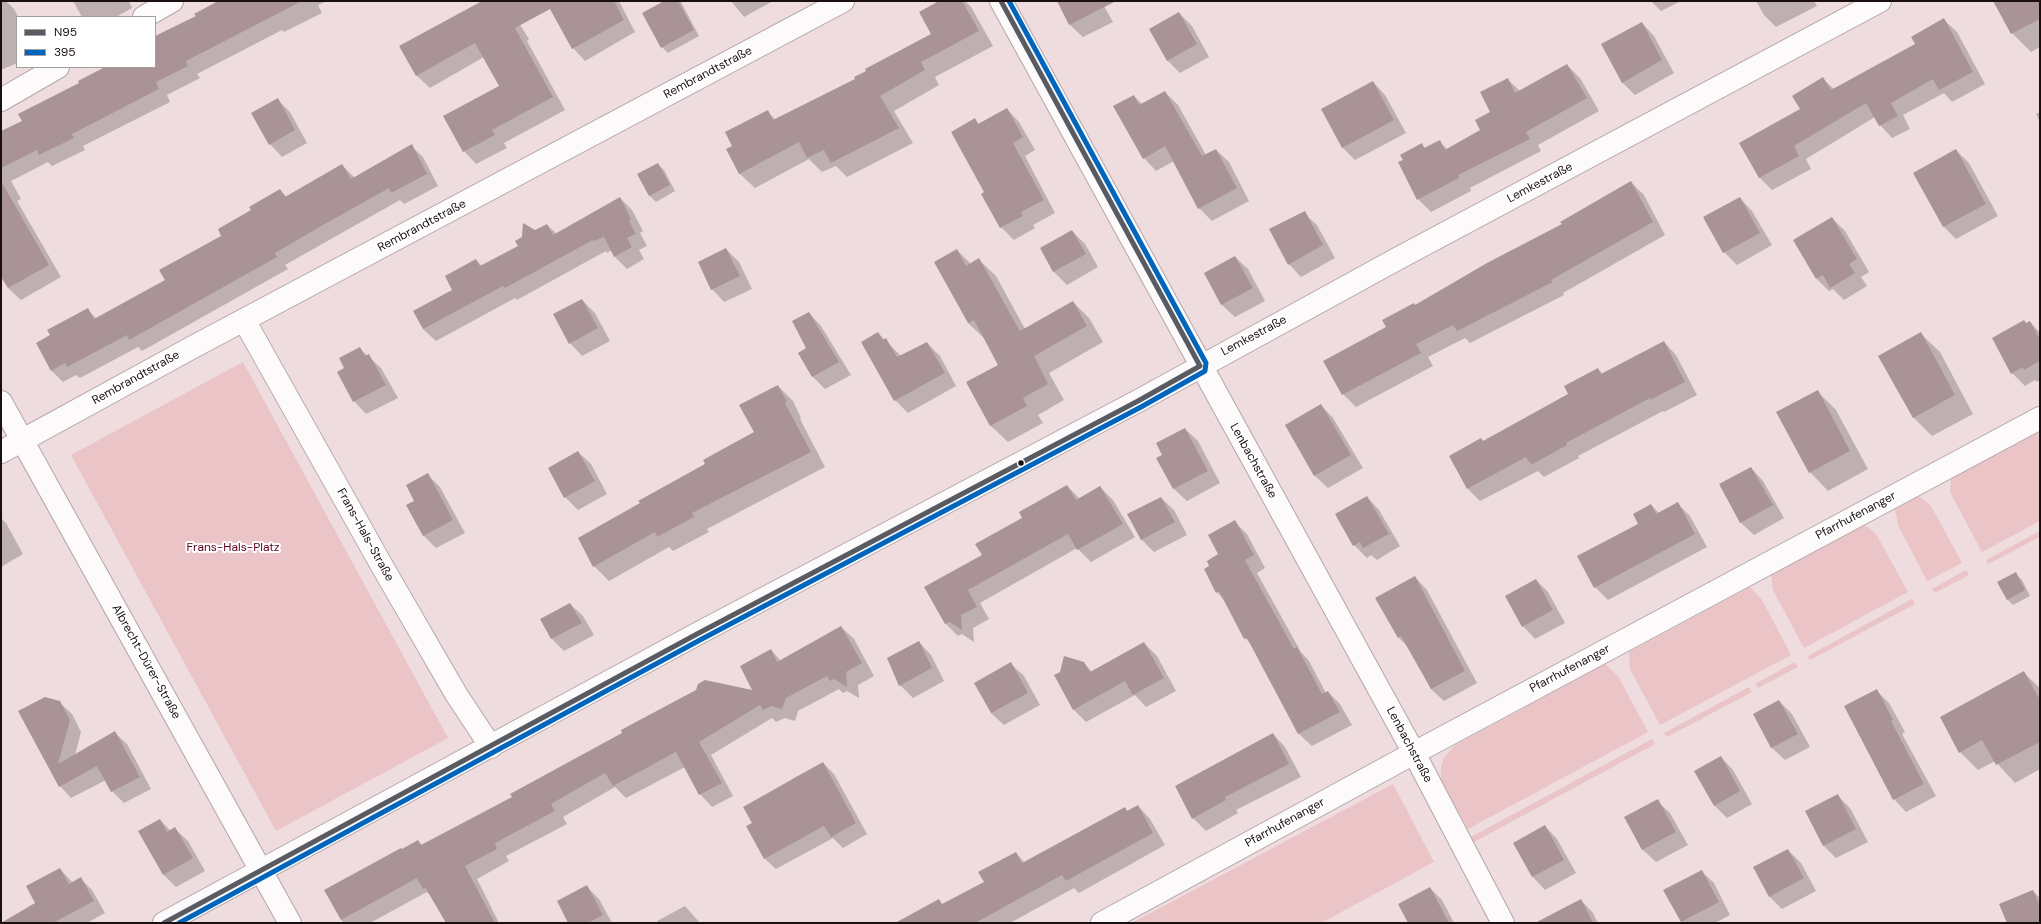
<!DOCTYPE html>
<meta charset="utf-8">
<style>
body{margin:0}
#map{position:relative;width:2041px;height:924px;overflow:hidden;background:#eedcde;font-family:"DM Sans",sans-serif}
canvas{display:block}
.frame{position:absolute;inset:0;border:2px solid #190f10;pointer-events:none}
.legend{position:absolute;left:16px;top:16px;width:140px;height:52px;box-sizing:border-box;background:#fff;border:1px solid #a39f9f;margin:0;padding:5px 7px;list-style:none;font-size:12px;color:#190f10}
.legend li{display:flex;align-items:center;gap:8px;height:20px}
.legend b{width:20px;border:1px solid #a39f9f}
</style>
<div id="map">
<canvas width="2041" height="924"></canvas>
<div class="frame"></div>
<ul class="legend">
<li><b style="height:5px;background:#595b62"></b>N95</li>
<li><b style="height:5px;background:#0065bd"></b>395</li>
</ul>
</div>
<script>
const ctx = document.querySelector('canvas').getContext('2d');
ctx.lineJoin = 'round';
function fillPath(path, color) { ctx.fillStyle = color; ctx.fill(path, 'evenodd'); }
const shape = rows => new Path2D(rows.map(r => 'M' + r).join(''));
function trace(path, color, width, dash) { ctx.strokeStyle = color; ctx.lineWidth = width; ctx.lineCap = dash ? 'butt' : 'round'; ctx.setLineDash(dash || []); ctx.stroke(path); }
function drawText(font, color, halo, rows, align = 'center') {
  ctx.font = font + ' "DM Sans",sans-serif'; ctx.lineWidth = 4; ctx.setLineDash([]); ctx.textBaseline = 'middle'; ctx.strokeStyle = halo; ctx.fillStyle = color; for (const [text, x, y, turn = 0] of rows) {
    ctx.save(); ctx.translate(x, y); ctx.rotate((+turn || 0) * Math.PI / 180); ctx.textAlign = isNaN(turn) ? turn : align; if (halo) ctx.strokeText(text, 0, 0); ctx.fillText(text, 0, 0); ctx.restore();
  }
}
fillPath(shape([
 [243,362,448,738,276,831,71,455],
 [2040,430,2040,521,1982,552,1950,492,1951,478],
 [1919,496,1931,506,1962,563,1927,581,1898,525,1895,509],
 [1865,525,1876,534,1908,592,1804,648,1773,590,1771,574],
 [2040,531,2040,537,1988,564,1986,560],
 [1966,570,1969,575,1935,593,1932,589],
 [1750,587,1762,600,1791,655,1660,725,1630,669,1629,652],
 [1912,599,1915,604,1810,660,1808,656],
 [1795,662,1798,667,1758,688,1755,684],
 [1605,664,1618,676,1648,732,1468,829,1441,783,1441,766,1444,758,1454,746],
 [1749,687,1752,692,1667,737,1664,733],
 [1652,739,1655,744,1474,842,1471,837],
 [1393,784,1434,862,1321,923,1132,923]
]), '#eac4c7');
fillPath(shape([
 [1,1,6,1,14,9,18,17,17,63,1,70],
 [73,1,129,1,132,8,116,17,82,17],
 [220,1,327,1,318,5,322,13,284,32,282,30,197,74,200,78,167,95,170,102,83,146,85,150,52,166,48,162,11,181,21,199,17,201,61,277,21,300,8,288,1,274,1,136,107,67,155,67,155,37,197,16],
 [484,1,504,1,509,7,529,39,527,41,565,110,504,143,507,148,476,164,464,151,501,86,484,57,430,88,417,76,400,46],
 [546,1,619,1,635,32,585,61,573,48],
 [666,1,681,2,699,36,668,53,662,47],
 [731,1,773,1,744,17],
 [941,1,965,1,971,7,993,46,935,77,939,85,894,111,913,143,847,177,836,166,822,172,809,159,755,188,740,174,727,149,734,146,768,112,776,120,856,79,933,35],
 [1058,1,1105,1,1104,6,1113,22,1083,37,1070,25],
 [1651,1,1681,1,1661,11],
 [1756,1,1814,1,1817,6,1776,27,1764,15],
 [1995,1,2040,1,2040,47,2031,52,2012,33],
 [1179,13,1192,26,1209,57,1180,73,1167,60],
 [1944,20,1957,32,1985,84,1952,102,1944,93,1903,115,1910,129,1892,138,1880,125,1875,117,1806,159,1811,169,1772,190,1760,178,1740,143,1801,109,1823,79,1834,89,1916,45],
 [1642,23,1654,36,1674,73,1635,95,1622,82],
 [1567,65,1580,78,1599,111,1538,145,1541,151,1470,188,1471,191,1431,212,1418,199,1404,160,1421,144,1426,149,1440,142,1447,149,1481,130,1507,79,1520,91],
 [1373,82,1385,95,1406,133,1355,160,1342,147],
 [1165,92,1178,105,1206,155,1216,150,1229,162,1249,201,1212,221,1199,208,1174,161,1156,171,1144,158,1134,96,1143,105],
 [278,100,290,112,307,143,282,157,270,144],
 [1007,109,1019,122,1035,150,1025,156,1055,213,1033,225,1035,228,1014,240,1001,227,985,193,975,120,980,125],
 [2040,112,2040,122,2036,114],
 [411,146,423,157,438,186,404,204,400,200,285,265,288,269,142,351,138,347,80,378,76,375,63,382,51,370,51,336,88,310,97,319,166,281,252,211,280,190,287,197,342,165,355,178],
 [1956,150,1969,163,1998,216,1956,239,1944,227,1914,173],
 [658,164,664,170,675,191,656,202,650,196,639,174],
 [1631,182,1644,195,1665,235,1563,293,1564,295,1470,343,1465,338,1428,357,1433,366,1356,407,1343,394,1387,327,1415,306,1563,225],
 [620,198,632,210,643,231,640,233,647,246,639,250,644,259,627,269,615,257,612,250,607,253,606,251,517,300,515,298,436,341,423,329,476,260,482,266,519,246,535,231,547,225,557,234],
 [1740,198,1752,211,1772,245,1737,265,1724,252],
 [1304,213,1317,225,1335,258,1301,277,1289,264],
 [1832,218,1845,231,1869,272,1861,277,1867,286,1844,300,1833,289,1829,291,1817,279],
 [1072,231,1085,244,1098,267,1067,285,1054,272,1041,249],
 [726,249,739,262,752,289,724,302,712,289],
 [957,250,971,264,979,260,996,276,1025,329,1073,302,1089,318,1103,342,1049,373,1064,400,1038,415,1043,423,1008,442,991,426,967,383,1000,365,985,339,968,323],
 [1235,257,1248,269,1265,301,1235,317,1222,305,1205,273],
 [582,300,595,313,610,341,582,356,570,343],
 [809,313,821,326,851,375,825,389,812,376,807,349],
 [2030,322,2040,333,2040,380,2037,382,2035,380,2025,386,2012,373,2027,324],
 [878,333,901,356,927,343,940,356,956,386,908,413,895,400],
 [1921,334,1940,352,1973,414,1932,436,1913,417],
 [1664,342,1676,355,1697,395,1664,412,1663,411,1578,456,1579,458,1544,477,1538,471,1480,501,1468,489,1483,442,1569,394,1598,369,1603,374],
 [360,349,381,368,398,398,366,414,354,401,345,368],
 [778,386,793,401,801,418,800,419,825,467,707,529,709,532,673,551,669,547,609,581,594,566,641,504,755,433],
 [1817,391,1836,410,1868,469,1828,491,1810,472],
 [1321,405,1333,418,1363,468,1328,488,1315,476,1286,425],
 [1185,429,1198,441,1220,483,1187,501,1174,489,1158,459,1163,456],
 [578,452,591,464,607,494,578,510,565,497],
 [1751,468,1763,481,1784,518,1754,535,1741,523,1720,485],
 [428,475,440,487,465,533,436,548,424,536,407,505,416,501],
 [1067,486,1080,499,1100,487,1113,500,1135,537,1091,562,1077,548,980,603,989,619,973,628,974,642,962,634,958,636,946,624,926,587,983,556,1024,518],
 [1367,497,1379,510,1400,546,1377,560,1371,555,1367,558,1354,545],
 [1161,498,1174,510,1187,535,1154,552,1142,540,1129,515],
 [1678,504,1690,516,1707,547,1608,600,1595,587,1578,557,1639,524,1651,505,1659,513],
 [1,518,6,523,23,554,1,567],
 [1235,522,1247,534,1265,568,1257,573,1301,652,1309,661,1326,693,1328,692,1340,704,1352,725,1312,746,1299,734,1252,645,1245,638,1224,600,1217,592,1210,566,1219,555],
 [2015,573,2022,580,2030,596,2013,605,2007,599],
 [1415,577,1427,590,1477,683,1444,701,1431,689,1409,648,1399,638],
 [1536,580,1548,592,1565,623,1535,639,1523,626],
 [570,604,583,616,594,635,564,651,552,639],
 [841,627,854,639,874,676,858,685,859,698,847,691,843,693,839,689,798,711,795,721,785,718,776,722,772,718,711,755,733,796,712,807,700,794,685,767,626,798,615,787,563,817,567,824,506,856,509,861,477,879,499,923,447,923,432,897,427,892,370,923,345,923,341,920,402,850,418,841,423,846,754,691,771,650,781,661],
 [919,642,931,655,944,681,913,698,900,685],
 [1144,643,1157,656,1176,691,1146,707,1135,695,1086,722,1073,709,1084,663,1092,672],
 [1011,664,1024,676,1040,705,1004,725,991,713],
 [2024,673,2040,688,2040,769,2015,783,1995,761,1978,770,1960,752],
 [1876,690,1889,703,1905,732,1902,734,1936,796,1906,812,1894,799],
 [1779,701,1792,714,1810,747,1785,760,1772,748,1754,714],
 [59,702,72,714,81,732,75,755,115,733,127,744,151,789,124,803,112,791,106,780,71,798,60,786,19,712],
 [1273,734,1285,747,1301,777,1236,810,1238,813,1206,831,1193,818],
 [1721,757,1733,770,1752,804,1727,818,1714,805],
 [823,763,834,774,867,834,843,848,833,838,776,869,764,858,753,824,793,780,792,779],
 [1837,795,1850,808,1868,842,1836,858,1824,846,1806,812],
 [1657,801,1670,813,1688,845,1656,862,1643,850,1625,818],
 [1138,806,1150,819,1165,845,1079,893,1074,888,1010,923,897,923,939,901,943,905,985,883,1016,853,1025,863,1125,809,1128,812],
 [160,820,171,831,175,829,188,841,205,871,176,887,164,875,139,831],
 [1545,826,1557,839,1576,873,1545,890,1533,877,1514,843],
 [1788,850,1801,863,1816,891,1782,909,1769,896],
 [60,869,73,883,80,878,92,890,105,913,87,923,1,923,36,903],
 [1701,871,1714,883,1730,915,1715,923,1683,923,1681,921],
 [586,886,599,899,612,923,570,923],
 [1430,888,1442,900,1454,923,1409,923],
 [2033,891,2040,898,2040,923,2008,923],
 [1581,900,1593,913,1598,923,1553,923],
 [685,906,700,923,658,923,657,921]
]), '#0003');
fillPath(shape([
 [218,1,302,1,186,61,188,66,156,82,159,89,72,134,74,138,39,155,37,150,1,168,1,131,22,121,18,114,79,83,78,81,105,67,155,67,155,36,196,16,194,14],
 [482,1,614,1,624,20,572,49,550,9,515,28,553,97,492,130,495,135,463,152,443,116,499,86,475,43,416,76,399,46],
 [664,1,678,1,694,30,661,48,642,13],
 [939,1,962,1,979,31,921,62,925,70,880,96,899,128,831,163,824,150,807,158,799,142,739,174,726,149,732,146,725,132,768,110,773,120,855,79,854,77,866,71,865,69,931,34,919,12],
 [1057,1,1116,1,1069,25],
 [1993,1,2040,1,2040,19,2011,34],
 [1179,12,1197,44,1167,61,1149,29],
 [1944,18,1973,72,1939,90,1933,79,1891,103,1898,116,1879,126,1866,103,1794,146,1799,156,1759,178,1739,143,1800,109,1792,96,1823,77,1831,90,1915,44,1911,37],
 [1642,22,1662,60,1622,83,1601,44],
 [1567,64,1587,98,1526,132,1530,139,1458,175,1459,178,1417,200,1398,162,1403,160,1400,155,1422,143,1424,148,1440,140,1445,150,1480,130,1475,120,1490,112,1480,92,1508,78,1515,93],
 [1373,81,1394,120,1342,148,1321,109],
 [1165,91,1202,156,1216,149,1237,188,1198,209,1165,146,1143,159,1113,106,1134,95,1139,105],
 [278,98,295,130,269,145,251,113],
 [1007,108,1023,137,1013,143,1044,200,1021,212,1023,216,1000,228,981,194,984,192,951,132,975,118,978,124],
 [412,144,427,174,391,193,389,188,323,225,275,253,277,257,129,340,127,335,67,367,65,363,51,371,36,343,50,335,47,330,88,308,94,319,165,280,159,270,221,236,218,229,251,210,249,207,280,189,285,197,342,164,351,179],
 [1956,149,1986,204,1943,227,1913,173],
 [658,163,670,185,649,196,637,174],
 [1,181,49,265,8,288,1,277],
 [1631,181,1653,222,1551,280,1553,282,1457,331,1453,325,1416,344,1421,353,1342,395,1323,361,1386,327,1382,320,1414,303,1415,305,1487,263,1562,224,1560,222],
 [620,197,631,219,629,221,636,234,627,238,632,247,614,257,604,237,594,241,593,240,505,288,503,286,423,329,413,311,452,290,445,276,476,259,480,266,518,246,515,241,522,237,523,223,535,230,547,224,553,235],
 [1740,197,1760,233,1723,253,1703,217],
 [1305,211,1323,245,1288,265,1269,229],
 [1832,217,1857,259,1849,264,1855,273,1830,288,1823,275,1816,279,1793,240],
 [1072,230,1086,254,1053,272,1040,248],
 [726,248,740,276,711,290,698,262],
 [957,249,966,266,979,258,1020,331,1073,301,1087,326,1034,356,1048,384,1023,398,1027,406,990,426,966,382,998,365,974,320,968,323,934,262],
 [1235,256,1253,288,1221,305,1204,273],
 [582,299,598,328,569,344,553,314],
 [809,312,839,362,812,377,798,353,806,348,792,321],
 [2024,320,2026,323,2030,321,2040,340,2040,361,2024,370,2023,367,2011,374,1992,338],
 [878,332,883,340,886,338,897,357,927,342,945,373,894,401,861,342],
 [1921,332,1955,395,1913,418,1878,356],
 [1664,341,1685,382,1650,400,1650,398,1566,443,1567,445,1531,465,1526,457,1467,489,1449,456,1481,438,1483,441,1568,394,1564,386,1598,368,1601,374],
 [360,347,365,356,369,354,386,385,353,402,337,372,344,368,339,358],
 [778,385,787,402,785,403,811,452,692,513,694,517,657,537,655,532,593,567,578,538,640,503,638,501,705,464,703,460,754,432,739,405],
 [1818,390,1850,451,1809,473,1776,412],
 [1321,404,1351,455,1314,476,1285,425],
 [1185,428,1208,471,1173,489,1156,458,1162,455,1156,443],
 [578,451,595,481,564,498,548,468],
 [1751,467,1773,505,1740,523,1719,484],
 [428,473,453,520,423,536,406,505,414,501,406,485],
 [1067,485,1076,500,1100,486,1123,524,1077,550,1068,534,968,590,977,607,961,615,962,630,949,622,945,624,924,587,982,555,975,544,1022,518,1019,512],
 [1367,496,1389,534,1363,548,1360,542,1353,546,1335,514],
 [1161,497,1175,522,1141,540,1127,514],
 [1678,502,1695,534,1594,588,1577,556,1638,524,1633,514,1651,504,1656,514],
 [1235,520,1254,555,1245,560,1294,649,1297,647,1322,694,1328,691,1340,712,1298,734,1247,638,1244,639,1219,591,1216,593,1204,569,1209,566,1207,561,1218,554,1208,535],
 [2016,572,2025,590,2007,600,1997,582],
 [1415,576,1465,671,1431,689,1401,636,1398,638,1375,598],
 [1536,579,1553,610,1522,627,1505,596],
 [570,603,582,623,551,639,540,619],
 [841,626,862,663,846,672,847,687,834,679,830,681,827,676,786,698,782,709,772,706,763,710,760,705,699,742,722,783,699,795,676,752,613,786,605,773,551,804,555,811,495,843,497,849,465,866,495,923,446,923,425,887,423,889,417,878,341,920,324,890,401,848,402,849,418,840,421,845,512,797,510,794,622,733,621,730,696,690,698,684,705,680,752,690,740,666,771,649,777,662],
 [919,641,932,668,899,686,887,658],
 [1144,642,1164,678,1133,695,1125,681,1073,710,1054,675,1060,672,1064,656,1084,662,1090,672],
 [1011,662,1028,693,991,713,974,683],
 [2024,671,2040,700,2040,742,1996,765,1982,740,1959,753,1940,717],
 [1877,689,1893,720,1891,721,1924,784,1893,800,1844,706],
 [45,697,60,701,70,720,58,764,115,731,140,777,111,792,97,766,59,787,18,711],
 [1779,700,1798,734,1771,748,1753,714],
 [1273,733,1289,764,1225,797,1226,800,1192,819,1175,786],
 [1721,756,1740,791,1714,806,1694,771],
 [823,762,856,823,831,837,824,826,764,859,746,826,752,823,743,807],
 [1838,794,1856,829,1823,846,1805,811],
 [1658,799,1676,832,1642,850,1624,817],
 [1138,805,1153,833,1066,881,1062,875,975,923,895,923,939,899,942,904,984,882,978,872,1016,852,1022,863,1125,807,1127,811],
 [160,819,167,832,175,827,193,858,163,875,138,831],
 [1545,825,1564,860,1532,877,1513,843],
 [1788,849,1804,878,1769,897,1753,867],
 [60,868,69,884,81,877,94,901,53,923,1,923,35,903,26,886],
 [1702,870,1719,902,1681,922,1663,890],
 [587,885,603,915,588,923,568,923,557,901],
 [1430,887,1449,923,1408,923,1398,904],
 [2033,890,2040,907,2040,923,2007,923,1999,904],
 [1581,899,1593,923,1535,923]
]), '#a99396');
const minor = shape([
 [1001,1,1414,753,1503,923],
 [144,17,172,1],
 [1,100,58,67],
 [244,320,382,566,456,694,491,747],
 [1,402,290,923],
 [1,452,193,347,843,1],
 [164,923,697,634,1138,401,1397,259,1880,1],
 [1102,923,1414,753,2040,418]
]);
trace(minor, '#b4a6a8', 24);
trace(minor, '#fcfafa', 22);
trace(shape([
 [164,923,697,634,1138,401,1200,366,1001,1]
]), '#595b62', 5);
trace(shape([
 [179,923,700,640,1141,407,1205,371,1206,363,1009,1]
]), '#0065bd', 5);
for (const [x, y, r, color] of [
 [1021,463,3.5,"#190f10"]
]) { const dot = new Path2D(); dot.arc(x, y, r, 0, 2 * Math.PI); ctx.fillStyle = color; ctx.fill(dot); trace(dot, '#fff', 1.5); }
drawText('12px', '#190f10', '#fff', [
 ["Rembrandtstraße",708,73,-28],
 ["Lemkestraße",1540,183,-28],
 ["Rembrandtstraße",422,226,-28],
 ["Lemkestraße",1254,336,-28],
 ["Rembrandtstraße",136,378,-29],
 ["Lenbachstraße",1253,461,61],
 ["Pfarrhufenanger",1856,516,-28],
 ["Frans-Hals-Straße",365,535,61],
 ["Albrecht-Dürer-Straße",146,662,61],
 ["Pfarrhufenanger",1570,669,-28],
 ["Lenbachstraße",1409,745,62],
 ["Pfarrhufenanger",1285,823,-29]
]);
drawText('12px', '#5c001d', '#fff', [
 ["Frans-Hals-Platz",233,548]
]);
</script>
